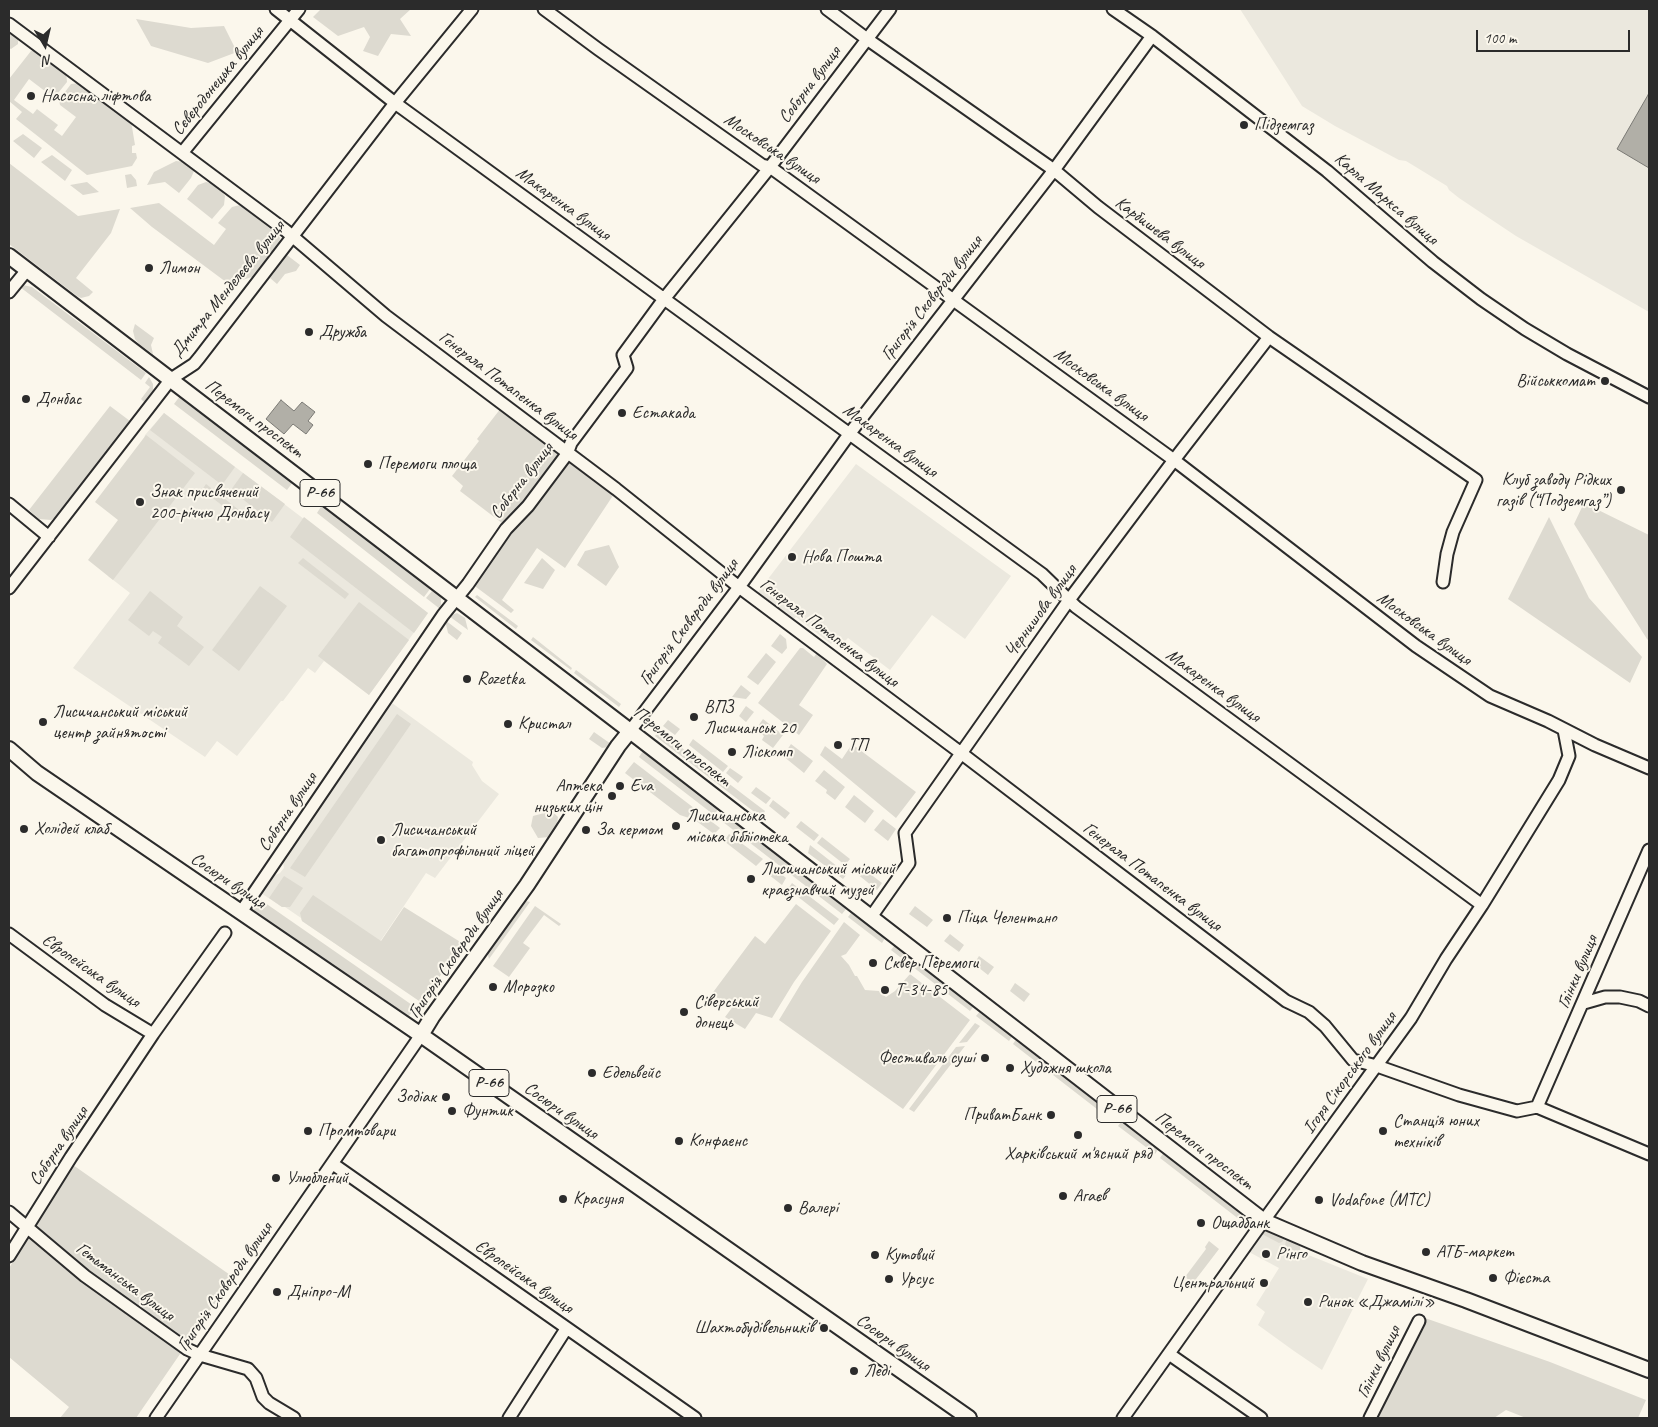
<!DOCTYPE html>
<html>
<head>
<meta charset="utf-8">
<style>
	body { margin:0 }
	#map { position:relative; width:1658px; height:1427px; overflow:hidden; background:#fbf7ec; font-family:Caveat,sans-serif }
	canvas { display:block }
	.frame { position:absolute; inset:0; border:10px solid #2b2b2b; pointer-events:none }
	.north { position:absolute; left:20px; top:20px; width:50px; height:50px; -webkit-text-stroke:4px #fbf7ec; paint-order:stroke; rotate:171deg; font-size:14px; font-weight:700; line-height:20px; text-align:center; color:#2b2b2b }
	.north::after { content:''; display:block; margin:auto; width:18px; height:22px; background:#2b2b2b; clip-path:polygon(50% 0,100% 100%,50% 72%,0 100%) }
	.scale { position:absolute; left:1476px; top:30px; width:154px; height:22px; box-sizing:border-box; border:2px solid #2b2b2b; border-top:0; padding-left:6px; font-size:15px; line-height:18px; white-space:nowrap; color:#2b2b2b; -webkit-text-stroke:4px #fbf7ec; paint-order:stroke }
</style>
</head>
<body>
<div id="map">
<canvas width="1658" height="1427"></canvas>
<div class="frame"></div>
<div class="north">N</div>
<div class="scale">100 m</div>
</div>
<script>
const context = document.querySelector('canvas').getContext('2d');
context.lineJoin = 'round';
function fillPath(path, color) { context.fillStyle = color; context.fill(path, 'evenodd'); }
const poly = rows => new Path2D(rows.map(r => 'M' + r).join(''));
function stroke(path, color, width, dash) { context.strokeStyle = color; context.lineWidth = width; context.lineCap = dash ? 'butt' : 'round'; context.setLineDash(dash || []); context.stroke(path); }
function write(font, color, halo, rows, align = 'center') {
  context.font = font + ' Caveat,sans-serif'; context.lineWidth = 4; context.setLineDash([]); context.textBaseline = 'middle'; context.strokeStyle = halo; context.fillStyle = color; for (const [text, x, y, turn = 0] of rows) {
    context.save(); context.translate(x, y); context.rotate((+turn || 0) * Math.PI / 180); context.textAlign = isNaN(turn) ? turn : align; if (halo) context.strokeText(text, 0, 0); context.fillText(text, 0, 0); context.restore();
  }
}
fillPath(poly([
	[1240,9,1649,9,1649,312,1516,236,1459,198,1449,190,1447,186,1406,161,1399,160,1335,126,1302,106],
	[164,413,428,613,369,695,324,661,315,673,308,668,283,701,281,701,237,756,217,741,205,757,73,668,130,593,108,576,145,435],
	[856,464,1011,576,965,639,932,615,890,670,848,638,845,641,837,636,831,644,796,617,794,619,758,592],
	[392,703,473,762,472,765,482,781,499,794,435,878,426,873,365,964,302,921,301,918,285,907,282,907,261,893,273,876,280,873,284,868,283,862],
	[1271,1230,1300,1246,1301,1252,1368,1279,1322,1370,1294,1351,1258,1325,1265,1312,1256,1305,1279,1268,1249,1252,1264,1232]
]), '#ebe8de');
fillPath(poly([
	[321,9,411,9,400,19,411,36,391,34,378,56,363,51,370,37,364,27,338,36,313,17],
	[136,19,191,28,224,26,237,52,208,63,151,46],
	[9,30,16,35,18,39,18,44,11,49,9,48],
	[31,51,36,51,66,72,67,82,54,98,29,79,14,100,33,114,37,109,58,125,54,130,62,136,76,117,60,105,59,100,71,84,80,83,131,121,135,145,132,146,132,153,136,153,137,158,132,166,87,175,16,119,22,112,9,101,9,79],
	[23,134,42,148,34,158,13,141],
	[52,155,72,170,65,181,41,162],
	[176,161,185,162,192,167,194,171,191,178,179,193,165,182,147,185,154,172],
	[9,163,78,216,120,209,111,233,76,278,93,292,89,296,81,298,77,296,9,244],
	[131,174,136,180,137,186,127,188,125,175],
	[87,182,99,192,83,195,70,185],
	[206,182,210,183,222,192,225,196,224,205,212,219,187,199,198,185],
	[159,203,214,245,226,229,218,223,232,207,240,205,277,234,280,238,279,244,257,273,252,277,239,281,226,282,152,227,130,208],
	[287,255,300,265,296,271,285,274,277,284,270,278],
	[23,285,32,287,146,373,141,380,20,287],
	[135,324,154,338,151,345,153,354,139,344,135,339,133,331],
	[149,377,153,384,153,390,144,402,141,399,150,387,145,383],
	[180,396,293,482,287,490,174,404],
	[110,406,130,421,60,515,51,520,39,519,29,510],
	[501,408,561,456,514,514,502,523,460,491,463,486,452,476,479,441,477,439],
	[164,413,235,467,222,485,150,430],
	[146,435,195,473,113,580,88,560,118,520,95,502],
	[573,462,614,494,565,568,537,548,502,600,514,610,511,613,472,584,510,531,565,463],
	[243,473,285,504,272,522,231,490],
	[206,484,244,514,240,519,202,490],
	[1584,503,1649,535,1649,641,1647,639,1574,524],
	[322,505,430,589,424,597,317,513],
	[304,517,428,613,414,633,290,537],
	[1549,517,1589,598,1642,657,1630,683,1508,599],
	[609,545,619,567,606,586,577,565,585,551],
	[303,558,349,594,345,599,298,563],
	[542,558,555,570,543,589,524,583],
	[260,586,287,606,239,671,212,650],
	[150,591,183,617,177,626,204,647,189,666,158,643,162,637,153,631,149,636,128,620],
	[432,591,441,598,441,604,440,609,426,598],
	[477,595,518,626,516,629,475,597],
	[359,602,409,640,369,695,318,656],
	[457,613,465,618,468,630,449,616],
	[445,620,462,633,457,640,448,633],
	[780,634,786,639,787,648,782,654,771,646],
	[533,637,572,668,571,670,531,640],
	[800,648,803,648,814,657,817,653,827,664,799,705,813,715,799,735,758,703],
	[766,653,776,662,758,685,747,677],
	[576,670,621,704,619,707,574,673],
	[741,685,751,693,746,699,732,697],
	[746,706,754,712,746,722,739,716],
	[397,714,411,724,305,877,290,868],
	[763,719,783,735,773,748,762,740,764,736,756,729],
	[668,720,680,729,675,735,663,726],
	[594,732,611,744,609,747,602,748,589,739],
	[658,732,661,732,765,811,764,813,757,814,655,736],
	[693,739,728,766,723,772,689,745],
	[791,744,813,761,804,773,783,756],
	[852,744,916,792,896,818,820,755,825,746,842,759],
	[643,751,718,809,714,815,639,757],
	[634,762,720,828,714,834,695,820,680,815,625,773],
	[730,768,743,777,738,783,726,773],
	[824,770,845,787,835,800,826,793,827,790,815,781],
	[756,787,771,798,766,804,751,793],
	[854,795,874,811,865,823,845,807],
	[773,800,790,813,785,819,769,806],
	[552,811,558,817,557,824,550,837,538,838,531,826,533,816],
	[727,816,846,909,842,914,723,822],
	[883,819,896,829,888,841,874,830],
	[801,821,819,835,814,841,796,827],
	[729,834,763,859,756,866,724,841],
	[822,837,850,859,845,865,817,843],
	[810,845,847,874,843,879,808,853],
	[770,864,786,878,782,885,764,871],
	[861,867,882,883,877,890,856,873],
	[284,876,303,888,290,907,282,907,269,898],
	[792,883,839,919,834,925,788,889],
	[313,895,381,941,404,907,462,943,422,1003,302,921,300,913],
	[258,898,415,1007,409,1016,256,912,254,910,253,905],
	[526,901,530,902,489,959,487,952],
	[796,904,831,931,794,982,772,1018,756,1013,745,1029,725,1017,734,1005,711,995,755,936,765,944],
	[535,906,561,924,559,926,544,915,523,943,530,948,509,977,493,966],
	[915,906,933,920,927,927,909,914],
	[851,913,885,938,882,943,848,917],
	[844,922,860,935,846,954,841,956,849,965,855,976,857,976,865,990,879,991,886,997,895,991,910,974,970,1020,903,1109,779,1020,802,982],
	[950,934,964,945,959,952,944,941],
	[895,945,974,1006,970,1011,891,950],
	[979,956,994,967,988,975,974,964],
	[1015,983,1030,994,1024,1002,1010,991],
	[981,1010,1013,1035,1009,1041,976,1016],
	[975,1023,980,1026,967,1042,959,1043],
	[1017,1038,1107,1108,1108,1111,1106,1116,1013,1044],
	[965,1046,914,1112,909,1109,956,1047],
	[1121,1122,1126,1122,1159,1148,1155,1154,1118,1126],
	[1164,1152,1244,1214,1240,1220,1160,1158],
	[73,1165,233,1277,136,1418,60,1418,69,1407,9,1357,9,1268],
	[1268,1229,1282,1236,1284,1239,1282,1242,1279,1243,1262,1234],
	[1286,1240,1289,1240,1300,1246,1300,1250,1295,1251,1285,1246],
	[1209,1241,1219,1249,1193,1283,1185,1277,1206,1249,1205,1247],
	[1425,1318,1550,1362,1646,1400,1638,1418,1526,1418,1506,1410,1494,1418,1375,1418]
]), '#dddad0');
const water = poly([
	[1648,95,1649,96,1649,168,1617,149,1648,95],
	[281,400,294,411,302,402,315,412,308,421,313,425,306,434,293,424,284,434,266,419,281,400]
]);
fillPath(water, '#b1afa7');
stroke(water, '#7b7a75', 1);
const minor = poly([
	[276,9,395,103,1042,574,1076,607,1482,905],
	[544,9,598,49,762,165,770,167,1174,460,1416,646,1490,696,1548,721,1595,745,1649,768],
	[827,9,867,39,1054,170,1098,207,1269,337,1476,480,1453,532,1447,554,1443,582],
	[1113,9,1152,36,1327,171,1433,262,1481,299,1525,329,1567,354,1649,397],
	[9,24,285,230,386,316,616,489,739,587,961,753,1286,1001,1309,1012,1325,1026,1353,1060,1377,1066,1459,1095,1506,1108,1517,1111,1537,1107,1649,1154],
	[182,153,299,9],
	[9,292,27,270],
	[9,504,49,537],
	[9,588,171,379,194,364,199,358,395,103,472,9],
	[630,731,739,587,850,433,1054,170,1152,36],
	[241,912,443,615,468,584,506,529,528,506,567,454,571,443,627,368,623,355,664,299,770,167,890,9],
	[871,917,909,863,905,833,1069,600,1174,460,1269,337],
	[9,934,105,1005,153,1034],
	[1584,1003,1605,997,1620,997,1639,1001,1649,1006],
	[1537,1107,1649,850],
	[333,1164,695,1418],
	[9,1212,85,1276,187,1349,200,1355,248,1369,256,1378,263,1397,269,1403,294,1418],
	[9,1256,71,1157,153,1034,225,933],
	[1169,1354,1261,1418],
	[156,1418,421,1035],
	[509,1418,566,1329],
	[1123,1418,1254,1234,1411,1018,1446,959,1482,905,1559,780,1569,756,1564,730],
	[1370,1418,1419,1321]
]);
const major = poly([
	[9,256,630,731,1264,1221,1362,1263,1466,1300,1649,1370],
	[9,749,37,773,421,1035,969,1418],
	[421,1035,432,1017,527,885,618,746,630,731]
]);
stroke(minor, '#2b2b2b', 15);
stroke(major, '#2b2b2b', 18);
stroke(minor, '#fbf7ec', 11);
stroke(major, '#fbf7ec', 14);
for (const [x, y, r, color] of [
	[31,96,5,"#2b2b2b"],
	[1244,125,5,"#2b2b2b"],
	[149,268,5,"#2b2b2b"],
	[309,332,5,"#2b2b2b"],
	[1605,381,5,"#2b2b2b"],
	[26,399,5,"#2b2b2b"],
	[622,413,5,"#2b2b2b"],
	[368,464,5,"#2b2b2b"],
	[1621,490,5,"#2b2b2b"],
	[140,502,5,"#2b2b2b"],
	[792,557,5,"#2b2b2b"],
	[467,679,5,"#2b2b2b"],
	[694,717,5,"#2b2b2b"],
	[43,722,5,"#2b2b2b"],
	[508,724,5,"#2b2b2b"],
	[838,745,5,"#2b2b2b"],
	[732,752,5,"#2b2b2b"],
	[620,786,5,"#2b2b2b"],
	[612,796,5,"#2b2b2b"],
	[676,826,5,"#2b2b2b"],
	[24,829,5,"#2b2b2b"],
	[586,830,5,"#2b2b2b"],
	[381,840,5,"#2b2b2b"],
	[751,879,5,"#2b2b2b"],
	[947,918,5,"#2b2b2b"],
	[873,963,5,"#2b2b2b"],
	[493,987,5,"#2b2b2b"],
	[885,990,5,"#2b2b2b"],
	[684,1012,5,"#2b2b2b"],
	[985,1058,5,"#2b2b2b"],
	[1010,1068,5,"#2b2b2b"],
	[592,1073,5,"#2b2b2b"],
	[446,1097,5,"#2b2b2b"],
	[452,1111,5,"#2b2b2b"],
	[1051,1115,5,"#2b2b2b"],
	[308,1131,5,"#2b2b2b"],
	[1383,1131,5,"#2b2b2b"],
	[1078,1135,5,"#2b2b2b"],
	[679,1141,5,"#2b2b2b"],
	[276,1178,5,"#2b2b2b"],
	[1063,1196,5,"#2b2b2b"],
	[563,1199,5,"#2b2b2b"],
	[1319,1200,5,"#2b2b2b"],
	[788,1208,5,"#2b2b2b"],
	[1201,1223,5,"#2b2b2b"],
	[1426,1252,5,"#2b2b2b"],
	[1266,1254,5,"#2b2b2b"],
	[875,1255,5,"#2b2b2b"],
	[1493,1278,5,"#2b2b2b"],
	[889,1279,5,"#2b2b2b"],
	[1264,1283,5,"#2b2b2b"],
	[277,1292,5,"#2b2b2b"],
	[1308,1302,5,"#2b2b2b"],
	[824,1328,5,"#2b2b2b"],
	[854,1371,5,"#2b2b2b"]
]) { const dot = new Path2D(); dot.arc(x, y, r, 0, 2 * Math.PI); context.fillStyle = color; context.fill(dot); stroke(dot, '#fbf7ec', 2); }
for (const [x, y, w] of [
	[320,493,40],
	[489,1083,40],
	[1117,1109,40]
]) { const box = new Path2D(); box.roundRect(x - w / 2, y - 13.5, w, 27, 4); context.fillStyle = '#fbf7ec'; context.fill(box); stroke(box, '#2b2b2b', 1); }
write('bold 16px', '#2b2b2b', null, [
	["Р-66",320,493],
	["Р-66",489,1083],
	["Р-66",1117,1109]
]);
write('18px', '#2b2b2b', '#fbf7ec', [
	["Сєвєродонецька вулиця",218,81,-51],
	["Соборна вулиця",810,85,-53],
	["Московська вулиця",772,149,34],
	["Карла Маркса вулиця",1386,199,41],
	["Макаренка вулиця",563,204,36],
	["Карбишева вулиця",1160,233,37],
	["Дмитра Менделєєва вулиця",228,289,-51],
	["Григорія Сковороди вулиця",932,298,-52],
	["Московська вулиця",1101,385,36],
	["Генерала Потапенка вулиця",508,386,37],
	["Перемоги проспект",254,419,37],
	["Макаренка вулиця",890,441,36],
	["Соборна вулиця",522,481,-52],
	["Чернишова вулиця",1041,611,-54],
	["Григорія Сковороди вулиця",689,622,-53],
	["Московська вулиця",1424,629,36],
	["Генерала Потапенка вулиця",829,633,37],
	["Макаренка вулиця",1213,686,36],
	["Перемоги проспект",682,747,38],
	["Соборна вулиця",288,812,-56],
	["Генерала Потапенка вулиця",1152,877,37],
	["Сосюри вулиця",228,881,34],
	["Григорія Сковороди вулиця",456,954,-55],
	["Європейська вулиця",91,971,35],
	["Глінки вулиця",1578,972,-67],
	["Ігоря Сікорського вулиця",1350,1073,-54],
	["Сосюри вулиця",561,1111,35],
	["Соборна вулиця",59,1146,-56],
	["Перемоги проспект",1204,1151,37],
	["Європейська вулиця",524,1277,35],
	["Гетьманська вулиця",125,1282,37],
	["Григорія Сковороди вулиця",225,1287,-55],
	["Сосюри вулиця",893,1343,35],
	["Глінки вулиця",1379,1362,-64]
]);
write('18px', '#2b2b2b', '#fbf7ec', [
	["Насосна, ліфтова",41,96],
	["Підземгаз",1254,125],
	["Лимон",159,268],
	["Дружба",319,332],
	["Військкомат",1595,381,"right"],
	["Донбас",36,399],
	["Естакада",632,413],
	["Перемоги площа",378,464],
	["Клуб заводу Рідких",1611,480,"right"],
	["газів (“Подземгаз”)",1611,501,"right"],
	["Знак присвячений",150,492],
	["200-річчю Донбасу",150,513],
	["Нова Пошта",802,557],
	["Rozetka",477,679],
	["ВПЗ",704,707],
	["Лисичанськ 20",704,728],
	["Лисичанський міський",53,712],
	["центр зайнятості",53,733],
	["Кристал",518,724],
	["ТП",848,745],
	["Ліскомп",742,752],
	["Аптека",602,786,"right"],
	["низьких цін",602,807,"right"],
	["Eva",630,786],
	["Лисичанська",686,816],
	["мiська бiблiотека",686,837],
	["Холідей клаб",34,829],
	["Лисичанський",391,830],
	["багатопрофільний ліцей",391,851],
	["За кермом",596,830],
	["Лисичанський міський",761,869],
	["краєзнавчий музей",761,890],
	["Піца Челентано",957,918],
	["Сквер Перемоги",883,963],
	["Морозко",503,987],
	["Т-34-85",895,990],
	["Сіверський",694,1002],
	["донець",694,1023],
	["Фестиваль суші",975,1058,"right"],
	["Художня школа",1020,1068],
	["Едельвейс",602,1073],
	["Зодіак",436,1097,"right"],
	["Фунтик",462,1111],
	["ПриватБанк",1041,1115,"right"],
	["Станція юних",1393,1121],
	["техніків",1393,1142],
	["Промтовари",318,1131],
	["Конфаенс",689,1141],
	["Харківський м'ясний ряд",1078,1154,"center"],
	["Улюблений",286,1178],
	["Агаєв",1073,1196],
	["Красуня",573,1199],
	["Vodafone (МТС)",1329,1200],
	["Валері",798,1208],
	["Ощадбанк",1211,1223],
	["АТБ-маркет",1436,1252],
	["Рінго",1276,1254],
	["Кутовий",885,1255],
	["Фієста",1503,1278],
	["Урсус",899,1279],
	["Центральний",1254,1283,"right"],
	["Днiпро-М",287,1292],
	["Ринок «Джамілі»",1318,1302],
	["Шахтобудівельників",814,1328,"right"],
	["Леді",864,1371]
], 'left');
</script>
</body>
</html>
